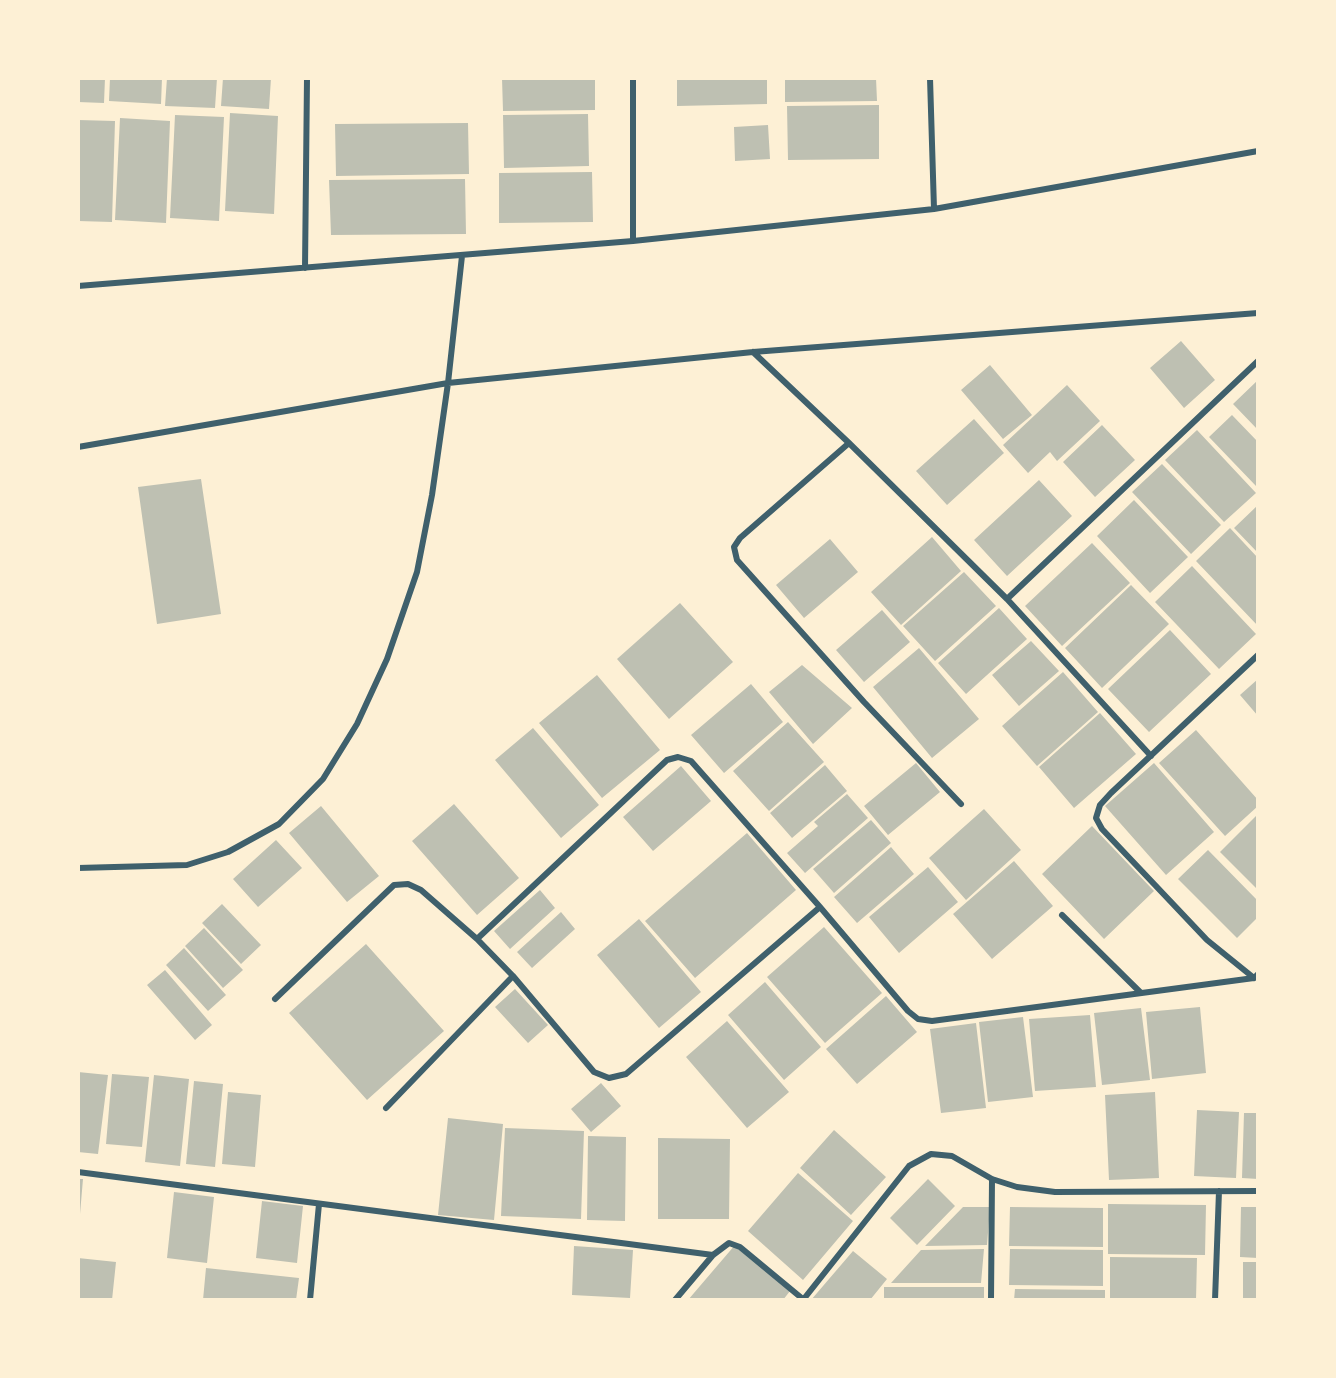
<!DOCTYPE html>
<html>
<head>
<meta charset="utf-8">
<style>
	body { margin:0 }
	#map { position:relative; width:1336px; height:1378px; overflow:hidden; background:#fdf0d5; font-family:"Work Sans",sans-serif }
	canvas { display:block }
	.frame { position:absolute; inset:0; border:80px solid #fdf0d5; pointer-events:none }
</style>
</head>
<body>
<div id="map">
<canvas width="1336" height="1378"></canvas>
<div class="frame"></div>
</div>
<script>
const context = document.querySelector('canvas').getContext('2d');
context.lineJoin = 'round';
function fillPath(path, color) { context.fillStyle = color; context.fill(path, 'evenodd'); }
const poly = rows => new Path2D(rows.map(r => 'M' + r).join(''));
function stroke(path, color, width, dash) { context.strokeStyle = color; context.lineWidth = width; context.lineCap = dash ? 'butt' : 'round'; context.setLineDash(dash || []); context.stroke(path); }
fillPath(poly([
	[78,78,105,78,104,103,78,102],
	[110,78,162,78,161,104,109,101],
	[167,78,217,78,215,108,165,106],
	[223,78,271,78,269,109,221,106],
	[502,78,595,78,595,110,503,111],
	[677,78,767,78,767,104,677,106],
	[785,78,876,78,877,101,785,102],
	[879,105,879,159,788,160,787,106],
	[230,113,278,116,274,214,225,211],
	[588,114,589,166,504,168,503,115],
	[175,115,224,117,219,221,170,218],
	[120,118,170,121,166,223,115,220],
	[78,120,115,121,112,222,78,221],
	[468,123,469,174,336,176,335,124],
	[768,125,770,159,735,161,734,127],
	[592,172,593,222,499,223,499,173],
	[465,179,466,234,331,235,329,180],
	[1181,341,1215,380,1184,408,1150,368],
	[990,365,1032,415,1003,439,961,390],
	[1258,380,1258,430,1233,404],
	[1067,385,1100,421,1057,461,1050,452,1028,473,1003,445],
	[1232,415,1258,442,1258,484,1256,486,1209,437],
	[974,419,1004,453,947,505,916,471],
	[1102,425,1135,460,1095,497,1063,462],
	[1197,430,1256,493,1224,522,1165,460],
	[1162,464,1221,525,1191,554,1132,492],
	[201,479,221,614,157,624,138,487],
	[1039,480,1072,516,1007,576,974,540],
	[1134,500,1188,557,1150,593,1097,536],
	[1258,505,1258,553,1234,528],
	[1230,528,1258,558,1258,626,1196,561],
	[932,537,961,571,901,625,871,592],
	[830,539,858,572,804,618,776,585],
	[1092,543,1130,583,1062,646,1025,606],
	[1192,566,1256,634,1219,669,1155,602],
	[964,572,996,606,935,661,903,626],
	[1131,585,1169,624,1102,688,1065,648],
	[680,603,733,662,669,719,617,659],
	[999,608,1027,639,966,694,938,663],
	[882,610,910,642,864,682,836,650],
	[1170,630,1211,674,1149,732,1108,689],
	[1031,641,1059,671,1019,706,992,675],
	[919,648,979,719,932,758,873,687],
	[802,665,852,708,813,744,769,692],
	[1063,672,1098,712,1037,766,1002,726],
	[597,675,660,750,602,798,539,723],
	[1258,679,1258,716,1240,695],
	[751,684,783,722,724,773,691,735],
	[1100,713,1136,754,1074,808,1039,767],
	[788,722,824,762,769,811,733,771],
	[533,728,599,805,561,838,495,760],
	[1196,730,1258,800,1258,806,1225,836,1159,763],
	[916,763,940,792,888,835,864,806],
	[1154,763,1214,832,1166,875,1105,806],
	[825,765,847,791,792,838,770,813],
	[681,766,711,801,653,851,623,817],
	[847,794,868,818,805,873,787,853,818,826,814,822],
	[454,804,519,878,477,915,412,841],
	[321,806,379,876,347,902,289,833],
	[984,809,1021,850,966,900,929,858],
	[1258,814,1258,890,1220,852],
	[871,820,891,843,834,893,813,869],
	[1092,826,1154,891,1104,939,1042,874],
	[747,833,796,890,695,978,645,921],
	[276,840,302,868,258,907,233,879],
	[891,847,914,874,857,923,834,897],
	[1208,850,1258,901,1258,917,1237,938,1178,879],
	[1014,861,1053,906,992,959,953,914],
	[928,867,958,902,899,953,869,917],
	[540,890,555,908,510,949,494,931],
	[222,904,261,945,241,964,202,923],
	[561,912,575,929,532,968,517,952],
	[639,919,701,992,659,1028,597,955],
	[824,927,882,993,825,1043,767,977],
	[204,928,243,970,223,988,185,946],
	[366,944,444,1031,367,1100,289,1013],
	[184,948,226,995,208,1011,166,965],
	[165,970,212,1025,195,1040,147,985],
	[765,982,821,1047,784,1080,728,1015],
	[515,989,548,1025,528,1043,495,1007],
	[886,996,917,1032,857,1084,826,1049],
	[1200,1007,1206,1073,1152,1079,1146,1012],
	[1141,1008,1150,1080,1102,1085,1094,1013],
	[1090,1015,1096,1087,1035,1091,1029,1019],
	[1023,1017,1033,1097,988,1102,979,1022],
	[727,1021,789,1092,747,1128,686,1057],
	[976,1023,986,1108,941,1113,930,1029],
	[78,1072,108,1075,98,1154,78,1152],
	[112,1074,149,1077,142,1147,106,1144],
	[154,1075,189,1079,180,1166,145,1162],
	[194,1081,223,1084,215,1167,186,1164],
	[601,1083,621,1106,591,1132,571,1109],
	[228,1092,261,1095,255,1167,222,1164],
	[1155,1092,1159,1178,1109,1180,1105,1095],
	[1197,1110,1239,1112,1236,1178,1194,1176],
	[1244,1113,1258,1113,1258,1179,1242,1178],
	[448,1118,503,1124,494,1220,438,1215],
	[505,1128,584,1131,581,1219,501,1216],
	[834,1130,886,1177,851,1215,800,1168],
	[588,1136,626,1137,625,1221,587,1220],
	[658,1138,730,1139,729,1219,658,1219],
	[798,1173,853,1221,803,1280,748,1231],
	[78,1179,83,1179,80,1214,78,1214],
	[928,1179,955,1206,917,1245,890,1218],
	[174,1192,214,1197,207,1263,167,1258],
	[262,1201,303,1206,297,1263,256,1258],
	[1108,1204,1206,1205,1205,1255,1108,1254],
	[963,1207,990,1207,987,1245,925,1246],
	[1010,1207,1103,1208,1103,1247,1009,1246],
	[1241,1207,1258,1207,1258,1258,1240,1257],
	[735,1245,790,1291,783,1300,688,1300],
	[574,1246,633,1250,630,1298,572,1295],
	[984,1249,981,1283,891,1283,921,1250],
	[1010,1249,1103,1250,1103,1286,1009,1285],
	[853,1251,887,1279,870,1300,811,1300],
	[1110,1257,1197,1258,1196,1300,1110,1300],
	[78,1258,116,1262,112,1300,78,1300],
	[1243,1262,1258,1262,1258,1300,1243,1300],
	[206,1268,299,1278,296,1300,203,1300],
	[884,1287,984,1287,984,1300,884,1300],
	[1015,1289,1105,1290,1105,1300,1014,1300]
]), '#bec0b2');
stroke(poly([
	[633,78,633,241],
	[930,78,934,209],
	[305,268,307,78],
	[78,286,633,241,934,209,1258,151],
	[753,352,849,443,1007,599,1151,756],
	[849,443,740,538,734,547,737,560,864,702,961,804],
	[78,447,448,383,753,352,1258,313],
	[1007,599,1258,361],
	[78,868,187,865,228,852,279,824,323,779,357,724,387,659,417,572,432,495,448,383,462,256],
	[1062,915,1141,993],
	[477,939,667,760,678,757,691,761,820,907,908,1011,918,1019,932,1021,1254,978,1258,974],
	[1254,978,1207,940,1102,829,1096,818,1100,805,1111,793,1258,655],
	[275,999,394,885,408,884,421,890,477,939,513,976,594,1072,609,1078,626,1074,820,907],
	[386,1108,513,976],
	[78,1172,713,1255],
	[310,1300,319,1204],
	[675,1300,713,1255,729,1243,740,1247,804,1300],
	[803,1300,909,1166,931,1154,952,1156,992,1179,1017,1187,1055,1192,1258,1191],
	[991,1300,992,1179],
	[1215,1300,1219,1191]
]), '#3f606c', 6);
</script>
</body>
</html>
